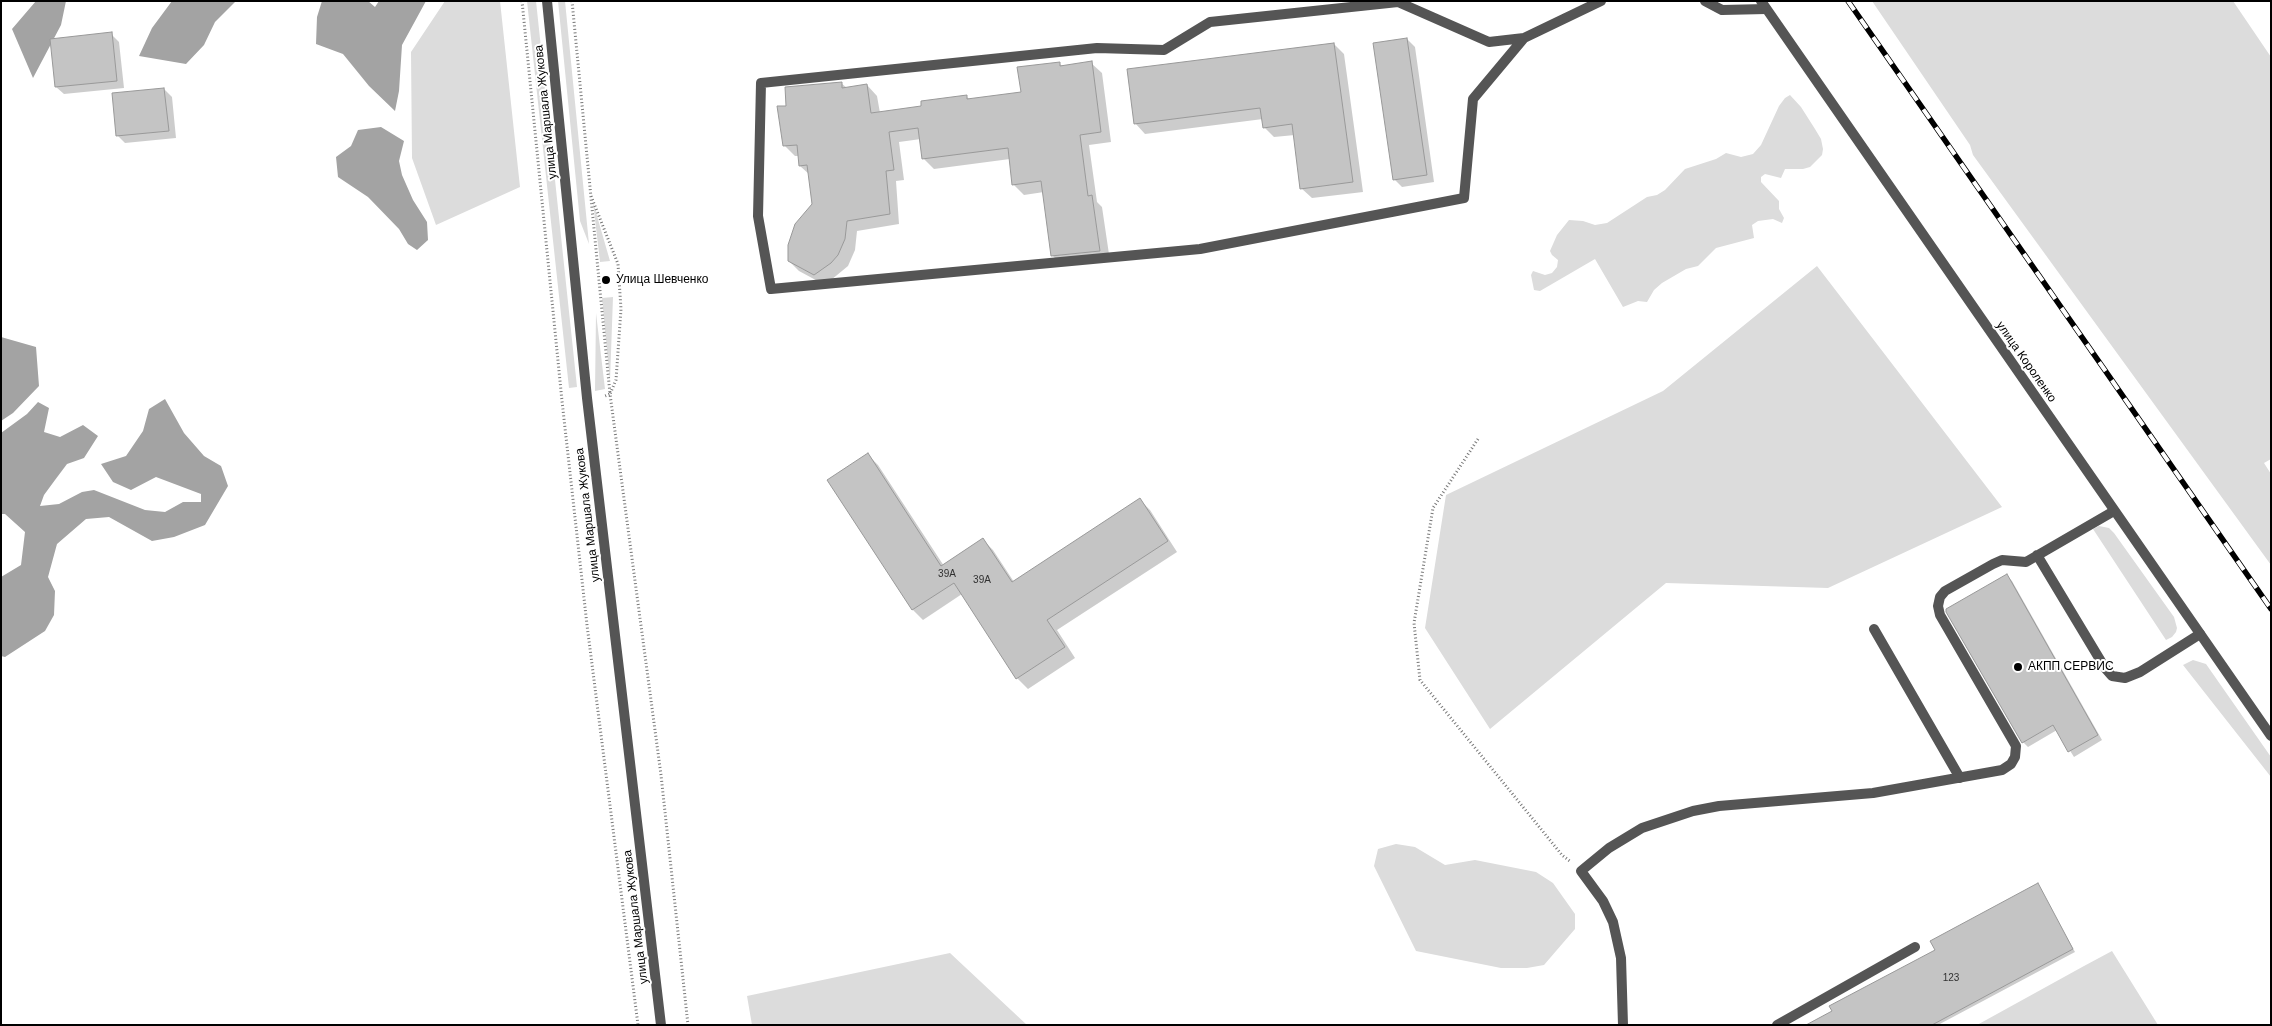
<!DOCTYPE html>
<html>
<head>
<meta charset="utf-8">
<style>
	body { margin:0 }
	#map { position:relative; width:2272px; height:1026px; overflow:hidden; background:#fff; font-family:Helvetica,sans-serif }
	canvas { display:block }
	.frame { position:absolute; inset:0; border:2px solid #000; pointer-events:none }
</style>
</head>
<body>
<div id="map">
<canvas width="2272" height="1026"></canvas>
<div class="frame"></div>
</div>
<script>
const context = document.querySelector('canvas').getContext('2d');
context.lineJoin = 'round';
function fillPath(path, color) { context.fillStyle = color; context.fill(path, 'evenodd'); }
const poly = rows => new Path2D(rows.map(r => 'M' + r).join(''));
function stroke(path, color, width, dash) { context.strokeStyle = color; context.lineWidth = width; context.lineCap = dash ? 'butt' : 'round'; context.setLineDash(dash || []); context.stroke(path); }
function write(font, color, halo, rows, align = 'center') {
  context.font = font + ' Helvetica,sans-serif'; context.lineWidth = 4; context.setLineDash([]); context.textBaseline = 'middle'; context.strokeStyle = halo; context.fillStyle = color; for (const [text, x, y, turn = 0] of rows) {
    context.save(); context.translate(x, y); context.rotate((+turn || 0) * Math.PI / 180); context.textAlign = isNaN(turn) ? turn : align; if (halo) context.strokeText(text, 0, 0); context.fillText(text, 0, 0); context.restore();
  }
}
fillPath(poly([
	[445,1,500,1,520,187,436,225,412,158,411,52],
	[527,1,536,1,577,387,569,388],
	[558,1,565,1,589,244,580,221],
	[1872,1,2233,1,2271,57,2271,459,2264,463,2271,474,2271,565,1973,155,1970,145],
	[1790,95,1801,107,1815,129,1821,139,1823,149,1822,155,1810,167,1803,169,1785,169,1781,178,1765,174,1761,177,1761,182,1779,201,1779,209,1784,218,1782,223,1773,219,1758,221,1752,225,1754,238,1716,248,1698,266,1686,269,1662,283,1654,290,1647,302,1638,301,1623,307,1595,259,1540,291,1534,290,1531,275,1533,271,1545,275,1552,273,1557,267,1558,260,1552,255,1550,251,1557,235,1569,220,1583,221,1595,225,1607,223,1647,197,1657,195,1665,190,1685,169,1716,159,1726,153,1741,157,1753,154,1761,145,1779,106,1785,98],
	[593,202,610,261,600,262],
	[1817,266,2002,507,1828,588,1666,583,1490,729,1425,628,1446,495,1663,391],
	[613,297,610,381,602,298],
	[596,313,605,389,595,391],
	[2099,526,2109,528,2114,533,2174,617,2177,628,2176,632,2172,637,2166,640,2093,529],
	[2193,660,2206,664,2271,757,2271,777,2183,665],
	[1396,844,1415,847,1445,865,1475,860,1536,872,1553,883,1575,914,1575,929,1544,965,1527,968,1501,968,1416,951,1374,866,1378,849],
	[2112,951,2158,1025,1977,1025,2084,966],
	[950,953,1027,1025,752,1025,747,996]
]), '#dcdcdc');
fillPath(poly([
	[36,1,66,1,61,25,33,78,12,29],
	[172,1,236,1,215,22,204,45,186,64,139,56,152,28],
	[322,1,368,1,375,7,379,1,426,1,402,45,399,91,395,111,369,86,343,54,316,44,317,17],
	[381,127,404,141,399,161,402,175,413,200,427,222,428,240,417,250,408,244,399,229,368,197,338,177,336,157,351,146,358,130],
	[1,337,36,347,39,386,13,413,1,421],
	[165,399,184,433,204,456,221,466,228,486,205,525,174,537,152,541,109,517,86,519,57,544,48,577,55,591,54,615,45,631,5,657,1,656,1,577,21,565,25,532,5,514,1,514,1,433,27,414,38,402,49,408,44,432,60,437,83,425,98,436,84,458,67,464,55,480,44,495,40,506,59,504,82,492,94,490,145,510,165,512,183,502,201,502,201,494,156,477,131,490,113,482,101,464,126,456,143,431,149,409]
]), '#a3a3a3');
fillPath(poly([
	[111,34,119,42,124,88,64,94,56,87],
	[1407,39,1415,47,1434,182,1402,187,1394,179],
	[1334,44,1344,54,1363,192,1312,198,1301,188,1295,135,1274,137,1264,127,1263,119,1145,134,1135,123],
	[1059,63,1063,67,1091,63,1102,73,1111,142,1089,145,1097,202,1102,207,1110,261,1063,266,1052,255,1044,192,1024,195,1013,184,1010,159,934,169,924,159,921,139,899,142,904,180,896,181,899,224,857,231,855,250,848,266,825,285,799,271,789,261,814,204,810,175,800,166,799,156,795,156,785,146,788,107,841,83,847,88,867,85,877,96,880,113,923,107,966,96,970,100,1022,93],
	[164,89,172,97,176,138,125,143,117,135],
	[868,455,878,465,944,566,983,540,993,550,1014,582,1140,500,1150,510,1177,552,1057,630,1075,658,1028,689,1017,678,962,594,923,620,913,610,829,481],
	[2007,576,2012,581,2102,740,2074,757,2057,730,2028,747,2023,742],
	[2038,885,2075,952,1938,1025,1811,1025,1936,950]
]), '#0003');
const building = poly([
	[112,32,117,81,55,87,50,39,112,32],
	[1407,38,1427,175,1393,180,1373,43,1407,38],
	[1334,43,1353,182,1300,189,1292,124,1263,128,1260,108,1134,124,1127,69,1334,43],
	[1092,61,1101,132,1080,135,1088,196,1092,195,1100,251,1051,256,1041,181,1012,185,1008,148,922,159,918,128,889,132,894,170,886,171,890,214,847,221,845,239,838,255,831,263,814,275,788,261,788,245,795,224,812,204,807,165,799,166,797,145,783,146,777,106,786,106,785,87,842,82,842,88,867,84,871,113,921,106,921,101,967,95,967,99,1021,92,1017,67,1060,62,1060,66,1092,61],
	[164,88,169,131,116,136,112,93,164,88],
	[868,453,941,566,983,538,1012,582,1140,498,1168,541,1047,620,1065,647,1016,679,954,583,912,610,827,480,868,453],
	[2007,574,2098,735,2068,752,2053,725,2022,743,1946,612,1946,609,2007,574],
	[2038,883,2073,949,1932,1025,1806,1025,1832,1011,1829,1006,1935,950,1930,941,2038,883]
]);
fillPath(building, '#c4c4c4');
stroke(building, '#999', 1);
stroke(poly([
	[522,1,562,401,587,625,638,1025],
	[572,1,610,394,605,396],
	[591,196,618,264,621,309,616,380,610,394,661,775,688,1025],
	[1478,439,1433,508,1414,623,1420,680,1562,855,1571,862]
]), '#777', 3, [1, 2.5]);
stroke(poly([
	[1705,1,1722,10,1766,9],
	[1524,38,1473,99,1464,198,1200,249,771,289,758,216,761,83,1097,48,1164,50,1210,22,1398,2,1489,42,1524,38,1601,1],
	[2037,555,2105,668,2112,676,2125,678,2140,672,2200,634],
	[1874,629,1960,778],
	[1623,1025,1621,958,1613,922,1603,901,1581,871,1609,848,1642,828,1693,811,1719,806,1873,793,2002,770,2011,764,2015,757,2016,746,1940,615,1938,606,1940,597,1945,591,1993,564,2002,560,2026,562,2114,511],
	[1777,1025,1915,947]
]), '#555', 10);
stroke(poly([
	[547,1,587,398,661,1025],
	[1761,1,2271,736]
]), '#555', 10);
const rail = poly([
	[1848,1,2271,609]
]);
stroke(rail, '#000', 5.5);
stroke(rail, '#fff', 4, [11]);
for (const [x, y, r, color] of [
	[606,280,5,"#000"],
	[2018,667,5,"#000"]
]) { const dot = new Path2D(); dot.arc(x, y, r, 0, 2 * Math.PI); context.fillStyle = color; context.fill(dot); stroke(dot, '#fff', 2); }
write('10px', '#313131', null, [
	["39А",947,574],
	["39А",982,580],
	["123",1951,978]
]);
write('12px', '#000', '#fff', [
	["улица Маршала Жукова",546,112,-96],
	["улица Короленко",2026,362,55],
	["улица Маршала Жукова",588,515,-97],
	["улица Маршала Жукова",636,917,-97]
]);
write('12px', '#000', '#fff', [
	["Улица Шевченко",616,280],
	["АКПП СЕРВИС",2028,667]
], 'left');
</script>
</body>
</html>
